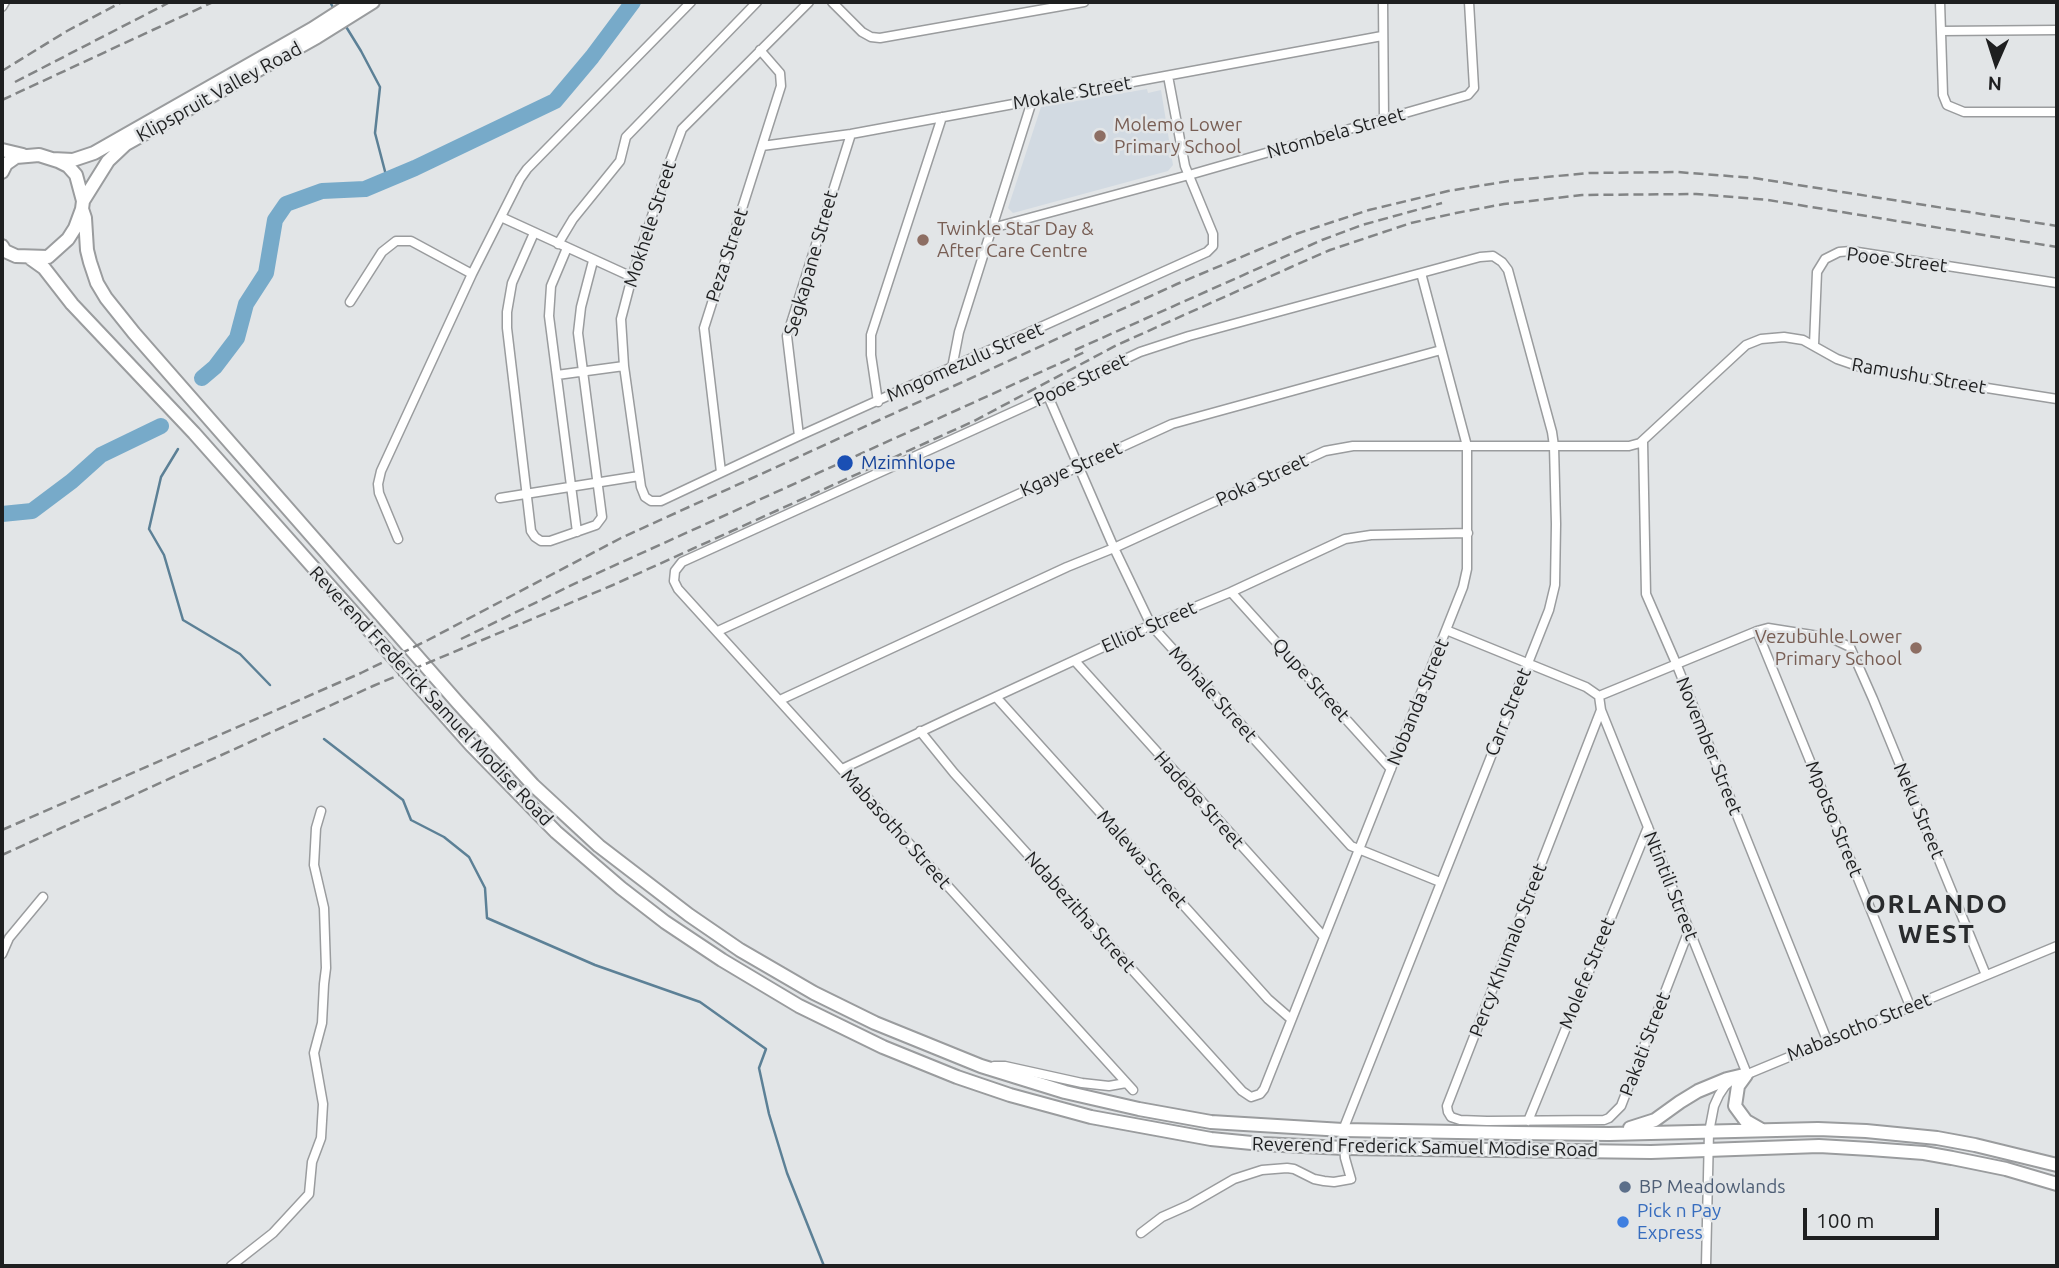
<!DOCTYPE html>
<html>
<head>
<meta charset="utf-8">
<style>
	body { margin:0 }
	#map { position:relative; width:2059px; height:1268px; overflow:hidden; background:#e2e5e7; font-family:Ubuntu,sans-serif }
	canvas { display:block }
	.frame { position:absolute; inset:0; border:4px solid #1e1f20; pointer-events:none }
	.north { position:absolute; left:1961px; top:28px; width:70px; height:70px; -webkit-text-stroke:5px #e2e5e7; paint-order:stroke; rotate:183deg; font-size:19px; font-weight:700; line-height:28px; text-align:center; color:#1e1f20 }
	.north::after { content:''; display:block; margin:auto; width:24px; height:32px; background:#1e1f20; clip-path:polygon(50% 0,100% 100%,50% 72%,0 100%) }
	.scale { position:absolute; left:1803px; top:1208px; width:136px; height:32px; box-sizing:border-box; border:4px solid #1e1f20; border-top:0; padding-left:9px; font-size:21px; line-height:24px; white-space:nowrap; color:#1e1f20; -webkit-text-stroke:5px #e2e5e7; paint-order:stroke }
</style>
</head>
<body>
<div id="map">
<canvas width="2059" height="1268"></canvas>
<div class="frame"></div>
<div class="north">N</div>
<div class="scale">100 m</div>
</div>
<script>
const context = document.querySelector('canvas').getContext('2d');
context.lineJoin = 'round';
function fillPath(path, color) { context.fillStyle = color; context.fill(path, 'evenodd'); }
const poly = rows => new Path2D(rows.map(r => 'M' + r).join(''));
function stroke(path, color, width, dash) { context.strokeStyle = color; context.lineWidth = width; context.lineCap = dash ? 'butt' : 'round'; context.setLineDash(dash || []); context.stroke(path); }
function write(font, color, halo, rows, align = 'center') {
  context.font = font + ' Ubuntu,sans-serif'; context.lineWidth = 5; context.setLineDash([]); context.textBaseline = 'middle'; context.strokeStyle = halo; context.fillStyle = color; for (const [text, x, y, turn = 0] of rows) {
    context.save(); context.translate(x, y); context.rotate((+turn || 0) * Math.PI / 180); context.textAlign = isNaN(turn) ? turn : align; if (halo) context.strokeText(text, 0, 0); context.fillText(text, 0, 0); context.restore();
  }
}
fillPath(poly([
	[1147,89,1148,93,1161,90,1173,165,1168,171,1013,213,1008,208,1041,107]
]), '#d2dae2');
stroke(poly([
	[330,2,335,11],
	[345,25,361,51,380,87,375,133,387,179],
	[178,449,161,477,149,529,164,555,183,620,240,654,270,685],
	[324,739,403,800,411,820,444,837,469,857,485,888,487,918,595,965,700,1002,766,1049,759,1068,769,1114,787,1173,824,1266]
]), '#5c8096', 2.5);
stroke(poly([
	[202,378,215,367,237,338,246,304,266,273,275,220,286,204,322,191,365,189,415,168,555,101,592,57,633,2],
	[2,514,32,511,72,481,101,455,161,426]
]), '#77aac9', 16);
const street = poly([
	[809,2,682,129,669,164,632,277,621,319,624,366,641,487,645,497,651,501,661,501,799,436,1207,252,1213,246,1213,234,1185,166,1168,76],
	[832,2,862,32,871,37,880,38,1084,2],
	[1383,2,1384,119],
	[1940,2,1943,95,1947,105,1964,112,2057,112],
	[2,7,5,2],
	[1941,31,2057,30],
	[762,146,851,134,1382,36],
	[501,217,632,277],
	[992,228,1189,175,1468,95,1474,88,1469,2],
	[534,233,512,283,507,312,507,328,531,531,535,537,541,541,550,541,596,525,602,517,578,333,581,307,593,261],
	[558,244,573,219,620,161,626,137,757,2],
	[567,248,551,286,549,316,577,532],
	[350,302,382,252,396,241,411,241,472,274],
	[1814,345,1817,272,1825,259,1839,252,1851,251,2057,283],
	[952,368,959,332,1032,101],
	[557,375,624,366],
	[1048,396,1114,548,1151,625,1351,846,1440,882],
	[878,402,871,355,871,335,942,117],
	[799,436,787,336,851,134],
	[1643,441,1646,594,1676,663,1827,1040],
	[721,472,704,328,781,86,780,73,760,50],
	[500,498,639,476],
	[398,539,379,493,378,484,381,471,472,274,520,179,527,169,691,2],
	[1231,592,1391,769],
	[1446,630,1586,687,1599,696],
	[718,631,1172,424,1441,350],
	[1757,631,1910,1006],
	[1075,661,1324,937],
	[1599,696,1757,631,1768,628,1831,638,1850,647,1873,699,1986,975],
	[1599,696,1601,710,1747,1074],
	[996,697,1268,999,1291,1019],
	[780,700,1067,567,1114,548,1325,451,1353,446,1629,446,1640,443,1746,345,1761,339,1784,337,1803,340,1837,359,1866,369,2057,399],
	[1601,710,1447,1106,1448,1112,1451,1117,1460,1120,1487,1121,1604,1120,1609,1118,1621,1106,1689,930],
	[920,731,954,773,1242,1091,1251,1097,1260,1094,1264,1089,1463,587,1467,569,1467,446,1421,273],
	[842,769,954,716,1151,625,1231,592,1345,539,1371,535,1468,533],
	[2,954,9,938,43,897],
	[994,1066,1005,1066,1082,1083,1109,1086,1126,1083],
	[1743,1076,2057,946],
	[1133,1090,678,589,674,581,675,571,682,562,1026,406,1140,352,1189,336,1480,257,1493,256,1502,262,1508,270,1552,432,1554,446,1556,524,1555,585,1549,610,1343,1130,1345,1158,1351,1179,1334,1182,1324,1181,1314,1179,1294,1169,1287,1168,1262,1170,1234,1179,1189,1205,1162,1217,1141,1233],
	[1528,1121,1648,827],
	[231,1266,273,1233,309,1194,312,1162,321,1138,323,1104,314,1053,322,1023,324,984,326,968,324,908,314,865,316,828,321,811],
	[1706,1266,1709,1132,1714,1106,1719,1095,1725,1086,1731,1081]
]);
const secondary = poly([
	[2,150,23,155],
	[52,159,73,160,94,153,312,29,354,2],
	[2,172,6,164,16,157,39,155,58,161,68,166,76,175,83,201,82,209,75,228,68,239,48,257,16,256,5,251,2,246],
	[83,201,108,161,126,144,317,37,373,2],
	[82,209,85,218,87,250,90,262,97,283,106,298,134,333,458,703,533,785,599,846,689,915,740,950,814,993,875,1023,981,1066,1065,1092,1139,1109,1211,1122,1343,1130,1515,1133,1609,1134,1818,1129,1866,1131,1937,1138,1975,1145,2057,1165],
	[30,258,44,268,72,304,194,433,471,745,556,832,621,888,665,922,722,960,799,1006,883,1047,957,1077,1010,1095,1091,1117,1211,1139,1262,1144,1344,1148,1651,1152,1819,1146,1870,1149,1924,1153,1952,1158,2006,1169,2057,1184],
	[1746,1075,1738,1086,1735,1106,1746,1121,1760,1129],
	[1630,1128,1655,1120,1680,1102,1698,1091,1727,1079,1744,1075]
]);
stroke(street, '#9a9c9e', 11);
stroke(secondary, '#9a9c9e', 16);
stroke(street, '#fff', 8);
stroke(secondary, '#fff', 12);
stroke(poly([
	[2,71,67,31,122,2],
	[15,82,170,2],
	[2,100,213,2],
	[1075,350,1322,240,1362,225,1442,203],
	[461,639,578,582,1087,351],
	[2,830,361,673,428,640,621,538,1177,284,1296,234,1369,210,1448,191,1515,180,1589,173,1677,172,1754,178,2057,226],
	[2,855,373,686,613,585,974,421,1117,345,1289,268,1330,250,1411,223,1456,213,1504,204,1582,195,1696,194,1768,200,2057,247]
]), '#828485', 2.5, [10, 5]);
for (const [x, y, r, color] of [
	[1100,136,7,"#8d6e63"],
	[923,240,7,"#8d6e63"],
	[845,463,9,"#1a4fb4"],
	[1916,648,7,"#8d6e63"],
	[1625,1187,7,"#5c6f8a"],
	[1623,1222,7,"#3f7fe0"]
]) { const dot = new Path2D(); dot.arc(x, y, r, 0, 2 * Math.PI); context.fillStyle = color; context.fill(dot); stroke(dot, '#e2e5e7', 2.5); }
write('19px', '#1e1f20', '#e2e5e7', [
	["Klipspruit Valley Road",219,92,-29],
	["Mokale Street",1072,93,-10],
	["Ntombela Street",1336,133,-16],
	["Mokhele Street",650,224,-72],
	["Peza Street",727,255,-72],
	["Pooe Street",1897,260,7],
	["Segkapane Street",811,263,-74],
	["Mngomezulu Street",965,362,-24],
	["Ramushu Street",1919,376,10],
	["Pooe Street",1081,380,-25],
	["Kgaye Street",1071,469,-24],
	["Poka Street",1262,480,-25],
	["Elliot Street",1149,627,-24],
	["Qupe Street",1311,680,48],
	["Mohale Street",1213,694,48],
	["Reverend Frederick Samuel Modise Road",431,696,47],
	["Nobanda Street",1418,702,-68],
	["Carr Street",1508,712,-68],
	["November Street",1709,746,68],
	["Hadebe Street",1199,800,48],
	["Neku Street",1919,811,67],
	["Mpotso Street",1834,819,68],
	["Mabasotho Street",896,829,48],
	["Malewa Street",1142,859,48],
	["Ntintili Street",1671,886,68],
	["Ndabezitha Street",1080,912,48],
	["Percy Khumalo Street",1508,950,-69],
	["Molefe Street",1587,973,-68],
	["Mabasotho Street",1859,1027,-22],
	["Pakati Street",1645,1044,-69],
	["Reverend Frederick Samuel Modise Road",1425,1147,1]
]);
write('19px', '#785e54', '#e2e5e7', [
	["Molemo Lower",1114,125],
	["Primary School",1114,147],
	["Twinkle Star Day &",937,229],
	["After Care Centre",937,251],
	["Vezubuhle Lower",1902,637,"right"],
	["Primary School",1902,659,"right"]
], 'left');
write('19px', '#164399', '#e2e5e7', [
	["Mzimhlope",861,463]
], 'left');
write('19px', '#4e5e75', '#e2e5e7', [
	["BP Meadowlands",1639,1187]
], 'left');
write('19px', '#366cbe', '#e2e5e7', [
	["Pick n Pay",1637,1211],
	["Express",1637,1233]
], 'left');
context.letterSpacing = '2px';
write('bold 26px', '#292b2d', '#e2e5e7', [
	["ORLANDO",1937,904],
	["WEST",1937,934]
]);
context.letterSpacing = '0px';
</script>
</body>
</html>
